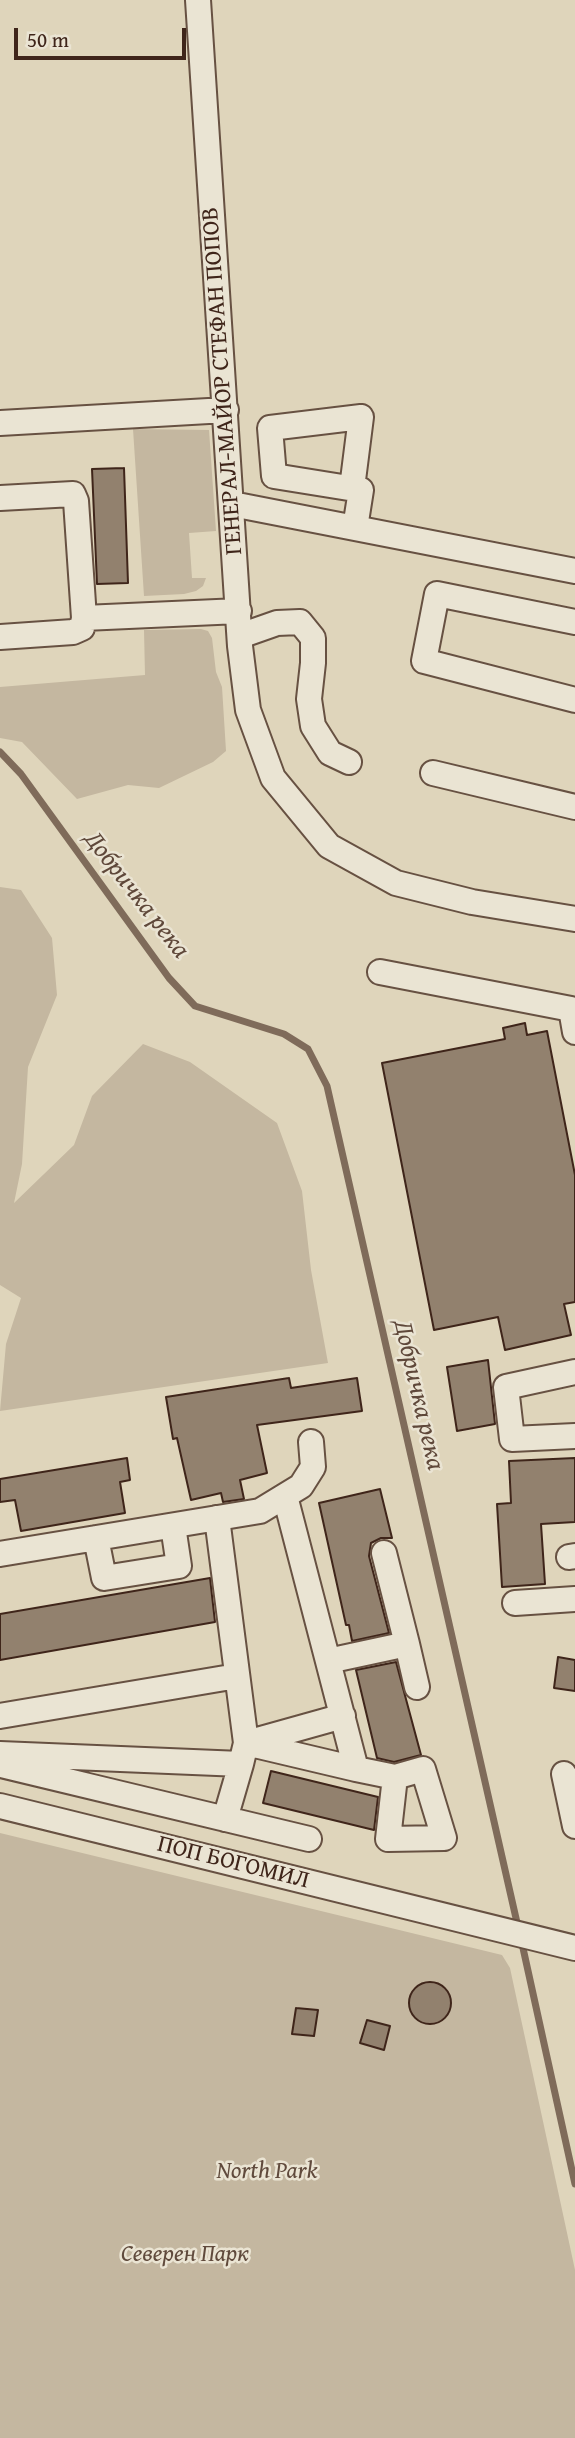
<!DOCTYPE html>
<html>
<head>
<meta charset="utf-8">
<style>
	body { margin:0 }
	#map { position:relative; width:575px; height:2438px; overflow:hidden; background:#dfd5bb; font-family:"Gentium Book Plus",serif }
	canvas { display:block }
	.scale { position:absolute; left:14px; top:28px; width:172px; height:32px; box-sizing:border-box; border:4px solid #3f251a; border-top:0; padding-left:9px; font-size:21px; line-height:24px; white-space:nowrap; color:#3f251a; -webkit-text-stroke:5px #eae4d3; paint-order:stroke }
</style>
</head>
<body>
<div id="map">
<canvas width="575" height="2438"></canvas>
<div class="scale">50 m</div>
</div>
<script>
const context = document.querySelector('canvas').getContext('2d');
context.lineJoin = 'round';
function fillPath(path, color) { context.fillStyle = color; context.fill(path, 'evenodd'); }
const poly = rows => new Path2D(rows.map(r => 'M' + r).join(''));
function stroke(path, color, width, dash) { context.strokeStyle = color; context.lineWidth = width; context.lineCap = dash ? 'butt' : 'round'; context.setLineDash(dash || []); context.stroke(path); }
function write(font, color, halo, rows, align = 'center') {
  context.font = font + ' "Gentium Book Plus",serif'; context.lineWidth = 5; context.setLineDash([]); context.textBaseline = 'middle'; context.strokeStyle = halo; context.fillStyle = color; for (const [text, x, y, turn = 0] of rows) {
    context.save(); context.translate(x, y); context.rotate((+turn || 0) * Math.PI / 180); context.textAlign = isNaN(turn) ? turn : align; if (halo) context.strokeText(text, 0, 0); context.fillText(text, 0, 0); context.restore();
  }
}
fillPath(poly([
	[133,429,209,430,216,531,189,533,192,578,206,578,203,586,196,591,184,594,144,596],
	[201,629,208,631,212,638,216,672,222,687,226,751,213,762,159,788,128,785,77,799,22,742,0,738,0,687,145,675,144,630],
	[0,887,21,890,52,938,57,995,28,1067,22,1164,14,1203,74,1145,92,1096,143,1044,190,1062,277,1123,302,1191,311,1270,328,1363,0,1411,6,1344,21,1298,0,1285],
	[0,1833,502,1955,510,1968,575,2270,575,2438,0,2438]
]), '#c4b7a0');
stroke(poly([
	[0,752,21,774,169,978,195,1006,284,1034,308,1049,327,1086,518,1927],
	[521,1939,575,2184]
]), '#7f6b5a', 7);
const building = poly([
	[124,468,128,583,97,584,92,469,124,468],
	[525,1023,527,1035,547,1031,575,1175,575,1302,564,1304,571,1335,505,1350,498,1317,434,1330,382,1063,505,1039,503,1028,525,1023],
	[488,1360,495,1424,457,1431,447,1367,488,1360],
	[289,1378,291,1388,357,1378,362,1411,257,1425,267,1473,240,1480,244,1499,223,1502,221,1493,191,1500,177,1438,173,1439,166,1397,289,1378],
	[127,1458,130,1480,120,1482,125,1513,21,1531,15,1500,0,1502,0,1479,127,1458],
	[575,1458,575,1522,541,1524,545,1584,502,1587,497,1504,511,1503,509,1461,575,1458],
	[380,1489,392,1538,381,1538,371,1543,369,1556,389,1633,352,1641,349,1625,346,1625,319,1503,380,1489],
	[210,1578,215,1622,0,1660,0,1614,210,1578],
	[558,1657,575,1660,575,1691,554,1688,558,1657],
	[396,1662,421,1755,394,1762,377,1758,356,1670,396,1662],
	[271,1771,378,1797,374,1830,263,1803,271,1771],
	'409 2003a21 21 0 1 1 42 0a21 21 0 1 1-42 0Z',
	[296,2008,318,2010,314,2036,292,2034,296,2008],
	[367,2020,390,2026,384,2050,360,2043,367,2020]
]);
fillPath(building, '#92816e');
stroke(building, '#3f251a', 2);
const minor = poly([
	[198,0,240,646,248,710,273,778,329,846,396,883,472,902,575,919],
	[0,423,226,410],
	[352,488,361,417,270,428,274,476,361,490,355,528],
	[0,498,73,494,76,501,84,618,239,611],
	[232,504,575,571],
	[575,622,437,594,424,661,575,700],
	[240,636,277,623,300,622,313,638,313,663,309,699,313,726,330,753,349,762],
	[0,637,73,632,82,628,84,618],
	[433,773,575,807],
	[380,972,571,1009,575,1032],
	[575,1372,506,1387,512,1439,575,1436],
	[96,1538,104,1578,179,1566,173,1526],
	[0,1554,260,1511,301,1486,313,1467,311,1442],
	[569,1557,575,1556],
	[515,1603,575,1599],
	[407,1644,417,1687],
	[328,1661,407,1644,384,1553],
	[0,1716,237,1676],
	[250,1742,343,1716],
	[246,1743,356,1769,285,1496],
	[0,1754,241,1764,246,1743,217,1518],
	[1,1765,309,1839],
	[356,1769,395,1777,423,1769,444,1838,388,1839,395,1777],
	[564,1774,575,1826],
	[0,1806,575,1948],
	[225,1819,241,1764]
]);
stroke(minor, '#675142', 28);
stroke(minor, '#eae4d3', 24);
write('24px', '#3f251a', '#eae4d3', [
	["ГЕНЕРАЛ-МАЙОР СТЕФАН ПОПОВ",223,381,-94],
	["ПОП БОГОМИЛ",233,1863,14]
]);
write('italic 24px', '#604a3c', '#eae4d3', [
	["North Park",267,2172],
	["Северен Парк",185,2255]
]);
write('italic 26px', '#5f483a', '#eae4d3', [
	["Добричка река",136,895,52],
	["Добричка река",418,1395,77]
]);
</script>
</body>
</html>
